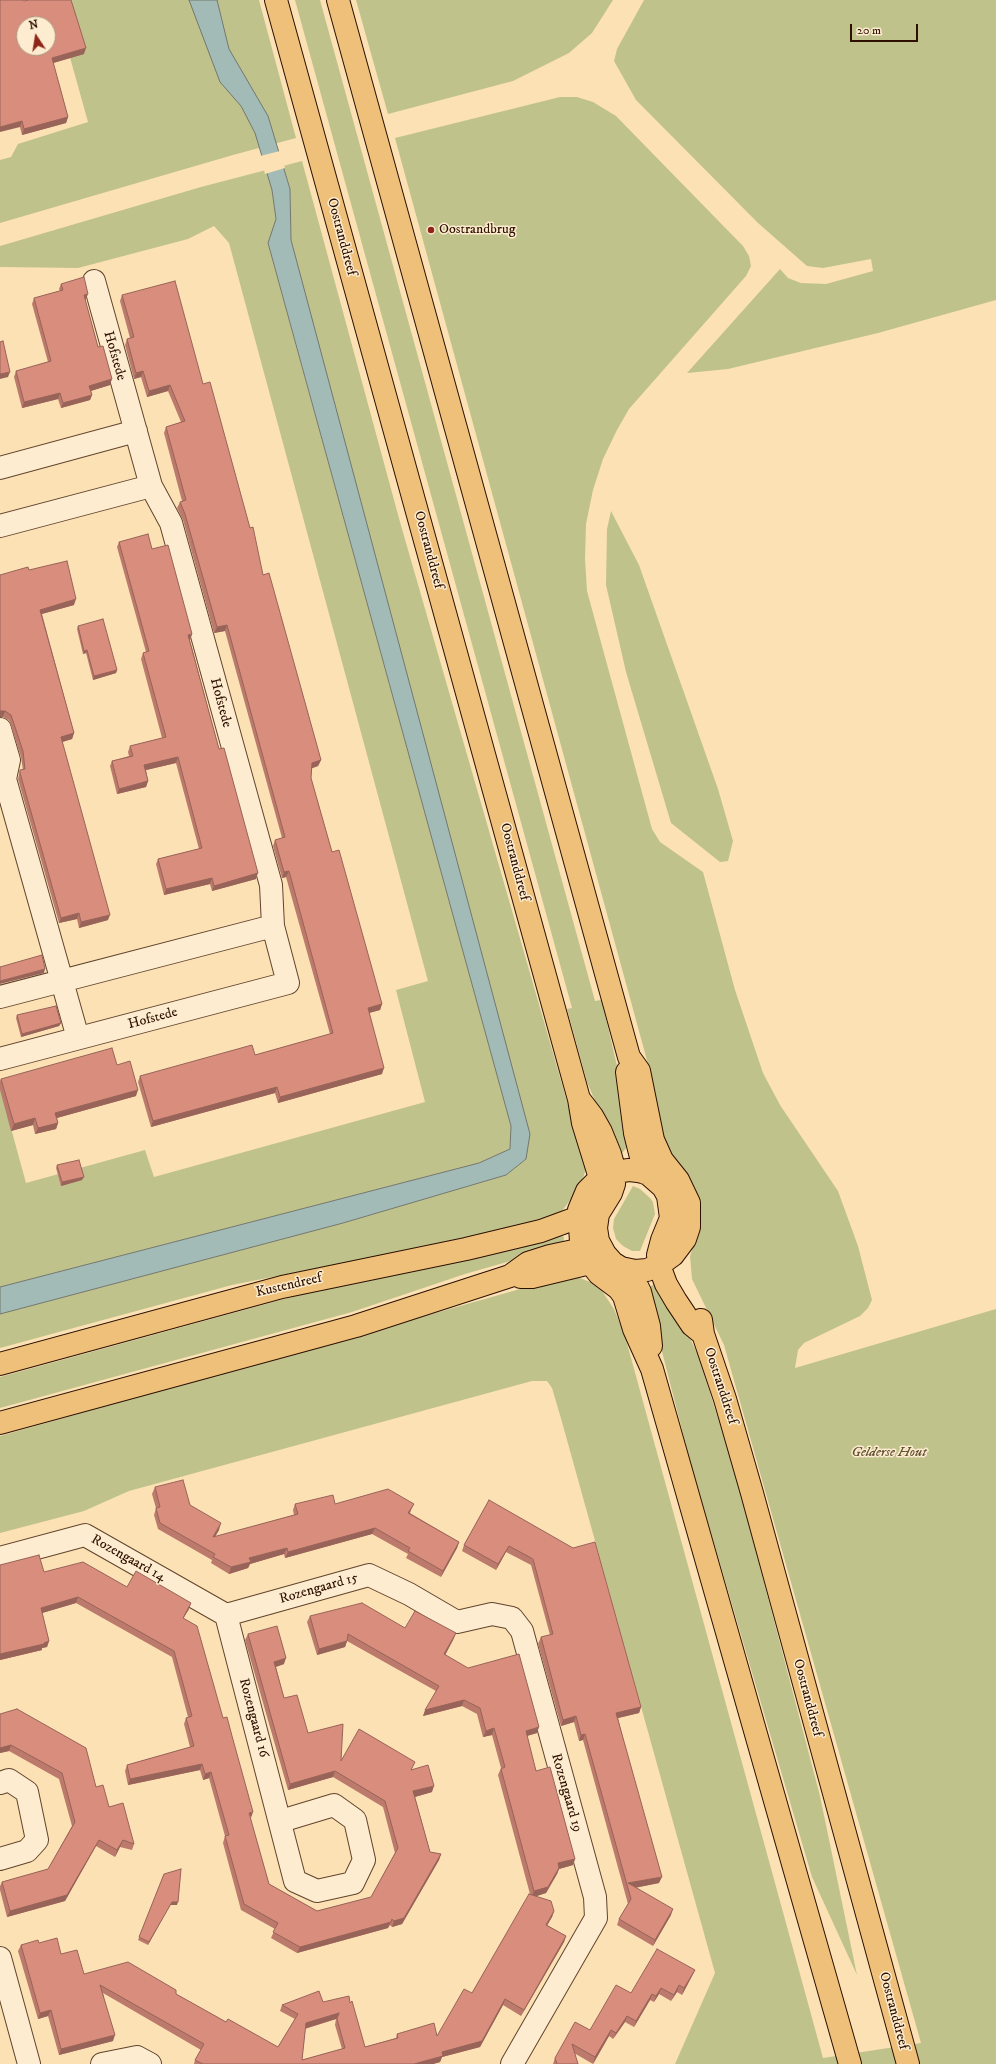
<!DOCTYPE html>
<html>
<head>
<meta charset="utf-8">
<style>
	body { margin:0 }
	#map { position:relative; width:996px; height:2064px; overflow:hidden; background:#fce1b5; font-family:"IM FELL DW Pica",serif }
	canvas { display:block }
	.north { position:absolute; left:16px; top:16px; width:40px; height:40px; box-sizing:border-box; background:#fdeccf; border:1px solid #aa947c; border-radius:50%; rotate:348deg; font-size:11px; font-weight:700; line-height:16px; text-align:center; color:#2d1000 }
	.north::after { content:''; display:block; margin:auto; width:14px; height:18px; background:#8f2418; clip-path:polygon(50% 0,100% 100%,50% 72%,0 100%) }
	.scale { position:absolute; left:850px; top:24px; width:68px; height:18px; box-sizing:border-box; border:2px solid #2d1000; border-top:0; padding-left:5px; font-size:12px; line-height:14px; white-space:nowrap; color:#2d1000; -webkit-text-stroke:3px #fdeccf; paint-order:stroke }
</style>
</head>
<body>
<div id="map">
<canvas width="996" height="2064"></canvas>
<div class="north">N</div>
<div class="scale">20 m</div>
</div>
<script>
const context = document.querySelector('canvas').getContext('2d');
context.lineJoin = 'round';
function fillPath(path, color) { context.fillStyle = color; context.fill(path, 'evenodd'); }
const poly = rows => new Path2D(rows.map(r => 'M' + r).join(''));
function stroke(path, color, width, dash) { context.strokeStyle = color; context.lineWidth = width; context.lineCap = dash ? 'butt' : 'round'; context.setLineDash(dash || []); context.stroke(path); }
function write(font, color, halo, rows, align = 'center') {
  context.font = font + ' "IM FELL DW Pica",serif'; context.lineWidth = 3; context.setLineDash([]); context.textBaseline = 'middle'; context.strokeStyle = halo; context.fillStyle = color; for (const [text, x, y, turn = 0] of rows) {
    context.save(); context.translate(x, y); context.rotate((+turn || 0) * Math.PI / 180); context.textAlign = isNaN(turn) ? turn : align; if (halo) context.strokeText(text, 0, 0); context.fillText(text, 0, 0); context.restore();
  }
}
fillPath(poly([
	[54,0,259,0,296,138,233,155,0,223,0,160,11,157,18,144,88,122],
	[295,0,320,0,595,1001,601,1000,605,1014,620,1079,630,1144,622,1153,615,1148,587,1082,567,1009,572,1008],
	[356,0,613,0,592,33,569,53,513,81,388,114],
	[644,0,996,0,996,300,878,333,728,369,687,373,780,269,788,278,801,283,826,284,873,271,871,259,823,268,807,266,758,223,636,100,614,61,617,49],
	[560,97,577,97,593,102,616,116,743,246,749,256,751,266,746,276,629,409,617,430,603,459,593,490,586,524,585,559,587,591,652,829,660,842,703,872,735,990,763,1073,780,1105,838,1191,858,1246,872,1300,868,1308,860,1316,804,1343,798,1350,795,1368,996,1309,996,2064,675,2064,715,1973,562,1422,552,1388,547,1381,532,1381,129,1491,84,1511,0,1533,0,1436,552,1280,575,1276,590,1282,602,1291,614,1309,625,1336,823,2058,921,2043,724,1345,692,1279,690,1256,694,1244,670,1153,661,1130,651,1075,395,138],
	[302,161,400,522,568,1105,583,1143,587,1166,580,1187,562,1211,538,1224,232,1285,0,1348,0,1314,343,1223,506,1175,526,1159,291,240,290,189,283,166],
	[266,170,272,190,276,219,268,244,511,1126,510,1149,479,1163,0,1287,0,1088,26,1183,145,1150,154,1177,425,1102,396,990,428,981,229,243,214,226,188,239,78,268,0,267,0,246,201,187],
	[611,511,639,565,718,789,733,841,728,861,720,862,671,823,626,672,606,585,607,529],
	[633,1186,640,1189,650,1198,653,1202,655,1214,640,1251,632,1251,623,1246,616,1239,613,1228,614,1219],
	[558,1234,564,1237,563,1246,465,1274,352,1312,0,1408,0,1377,346,1282],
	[656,1283,685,1328,698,1355,735,1472,820,1796,857,1975,812,1877,690,1461,646,1289]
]), '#c0c28c');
const water = poly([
	[189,0,217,0,229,49,268,116,290,189,291,240,530,1134,526,1159,506,1175,343,1223,0,1314,0,1287,479,1163,510,1149,511,1126,268,243,276,219,272,190,255,133,241,106,220,82,189,0]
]);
fillPath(water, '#a2bbb7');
stroke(water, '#73776e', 1);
fillPath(poly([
	[280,151,285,168,265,174,260,156]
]), '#fce1b5');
const minor = poly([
	[0,468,136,431],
	[0,526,151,486],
	[0,729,9,760,5,779,78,1038],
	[0,997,273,926],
	[0,1059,288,983,273,926,271,885,171,523,151,486,94,281],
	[0,1558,85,1535,226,1615],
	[226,1615,369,1575,409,1594,457,1622,492,1614,512,1618,522,1631,595,1897,596,1918,512,2064],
	[226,1615,295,1881,317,1891,353,1883,364,1860,355,1820,334,1805,281,1821],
	[0,1783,9,1780,27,1792,37,1840,27,1851,0,1859],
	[0,1958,29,2064],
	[102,2064,137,2057,150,2064]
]);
const major = poly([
	[276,0,579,1099,583,1123,600,1178],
	[338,0,629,1057,639,1071,653,1140,662,1160,678,1180,689,1203,689,1227,685,1239,673,1255,659,1265,647,1270,635,1271,621,1268,613,1263,605,1254,598,1241,596,1228,598,1214,611,1193,614,1184,615,1172,610,1154,601,1132,592,1116,579,1099],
	[627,1072,635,1133,645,1173],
	[629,1270,640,1292,649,1326,651,1346],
	[521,1277,532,1277,590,1263],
	[701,1320,703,1334,725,1399,752,1493,908,2064],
	[703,1334,692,1325,676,1301,666,1284,659,1265,658,1255,662,1240,671,1218,668,1196,663,1187,647,1173,638,1171,629,1170,615,1172,600,1178,587,1191,579,1210,581,1242,585,1254,592,1265,599,1274,619,1289,624,1296,634,1329,652,1369,850,2064],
	[0,1364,282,1287,466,1249,541,1231,579,1217],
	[0,1423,356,1326,510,1276,528,1263,550,1256,597,1246]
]);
stroke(minor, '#61442d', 24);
stroke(major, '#2d1000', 24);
stroke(minor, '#fdeccf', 22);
stroke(major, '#eec07a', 22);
fillPath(poly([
	[24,1,84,54,53,63,68,117,66,123,22,135,20,127],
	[61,284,86,299,85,300,98,347,110,385,91,391,92,395,90,400,61,408,58,399,22,408,14,377,16,371,48,362,32,304,34,298,60,291,59,289],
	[122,295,203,384,250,528,263,575,321,760,318,766,312,768,311,778,332,852,382,1004,380,1010,369,1013,382,1074,278,1103,275,1093,151,1127,138,1082,140,1076,255,1055,330,1034,286,877,282,878,273,846,275,840,282,838,225,631,214,633,183,520,177,508,180,502,182,501,164,433,166,427,181,422,168,391,147,397,141,377,134,379,125,345,127,339,130,338,120,301],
	[119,542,152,549,192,634,190,640,219,749,256,879,212,891,210,884,164,895,156,864,158,859,199,849,176,763,146,770,148,781,146,787,117,794,110,766,112,761,129,756,128,752,130,746,162,738,141,659,143,653,146,652,117,547],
	[29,570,74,605,42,614,74,733,72,739,62,742,108,920,79,928,77,919,59,923,18,779,20,770,23,770,21,757,9,720,3,717],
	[78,626,117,670,116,673,93,680,86,653,83,654,77,629],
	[17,1015,61,1023,59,1026,21,1037,16,1018],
	[117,1065,136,1096,57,1118,58,1123,56,1129,35,1134,33,1125,11,1131,0,1090,0,1081,1,1079],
	[57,1165,82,1180,61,1186,56,1168],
	[155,1487,190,1505,219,1530,215,1537,294,1515,293,1510,295,1504,335,1504,411,1510,410,1513,459,1542,457,1548,441,1577,406,1558,408,1554,372,1534,285,1558,284,1554,250,1564,248,1568,229,1574,211,1563,212,1560,158,1529,154,1515,156,1508,152,1494],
	[489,1500,641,1707,639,1713,618,1718,659,1883,635,1888,671,1915,653,1946,617,1925,619,1919,628,1904,583,1740,579,1741,574,1722,561,1726,538,1644,541,1637,550,1635,531,1565,506,1552,496,1570,462,1551,464,1545],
	[44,1572,127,1587,189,1609,183,1618,250,1818,269,1884,317,1911,371,1897,395,1853,383,1807,333,1777,288,1790,245,1640,248,1634,284,1664,276,1667,284,1698,308,1733,341,1761,412,1769,432,1792,415,1797,430,1852,441,1854,439,1860,402,1924,392,1927,390,1925,388,1928,297,1953,271,1938,275,1929,241,1910,223,1843,225,1836,209,1778,203,1780,200,1770,128,1785,125,1771,127,1765,190,1747,184,1724,186,1718,188,1717,172,1657,76,1603,42,1613,49,1641,47,1647,42,1648,42,1650,0,1660],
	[310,1616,405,1628,456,1633,453,1640,445,1655,537,1733,527,1736,536,1771,575,1859,573,1865,559,1869,557,1874,546,1893,536,1896,554,1911,552,1917,547,1925,566,1936,564,1942,521,2016,503,2005,480,2047,442,2057,440,2062,433,2064,194,2064,195,2060,201,2050,103,1993,113,2041,59,2055,48,2016,38,2019,18,1951,21,1945,39,1943,61,1954,84,1974,176,1994,226,2022,278,2047,295,2019,280,2011,282,2005,323,2002,350,2003,365,2047,396,2038,397,2034,437,2036,472,1993,530,1894,498,1775,501,1768,492,1735,483,1737,477,1714,462,1706,423,1716,436,1691,347,1641,345,1647,317,1655,307,1622],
	[336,2019,335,2025,342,2049,302,2060,305,2029],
	[0,1714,96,1787,109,1807,134,1844,132,1850,120,1847,115,1857,96,1846,65,1901,7,1917,0,1890,0,1886,2,1882,48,1869,72,1826,59,1779,9,1751,0,1753],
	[164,1874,177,1905,170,1905,148,1945,138,1940],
	[695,1970,692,1976,682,1995,677,1992,671,2001,659,1994,654,2002,650,2000,634,2027,625,2022,613,2039,609,2036,593,2064,574,2053,578,2064,553,2064,555,2058,590,2030,631,1993]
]), '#bb7a6c');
fillPath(poly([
	[86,48,84,54,50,64,52,58],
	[68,117,66,123,22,135,24,129],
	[22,121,20,127,0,132,0,127],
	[88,294,86,299,82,301,84,295],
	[143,371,141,377,134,379,136,373],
	[10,372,8,377,0,379,0,374],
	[112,379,110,385,87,392,89,386],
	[170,385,168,391,147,397,149,391],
	[60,393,58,399,22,408,24,402],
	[92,395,90,400,61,408,63,403],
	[76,599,74,605,38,615,40,610],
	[227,625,225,631,214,633,217,627],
	[192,634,190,640,186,641,188,635],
	[87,650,86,653,83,654,84,651],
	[117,670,116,673,93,680,94,676],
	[0,711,5,711,3,717,0,717],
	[74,733,72,739,59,743,61,737],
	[178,757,176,763,142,771,144,765],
	[321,760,318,766,310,769,312,763],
	[148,781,146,787,117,794,119,789],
	[289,871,286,877,282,878,284,872],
	[258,873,256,879,212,891,214,886],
	[212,878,210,884,164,895,166,889],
	[79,913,77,919,59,923,61,918],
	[110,915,108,920,79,928,81,922],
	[45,969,44,973,0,984,0,981],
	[382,1004,380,1010,365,1014,368,1008],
	[61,1023,59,1026,21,1037,22,1034],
	[384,1068,382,1074,278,1103,280,1097],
	[277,1087,275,1093,151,1127,153,1121],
	[138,1090,136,1096,53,1119,55,1113],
	[35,1118,33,1125,11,1131,14,1124],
	[58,1123,56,1129,35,1134,38,1128],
	[84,1177,82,1180,61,1186,62,1182],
	[414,1504,411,1510,406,1519,408,1513],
	[221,1523,219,1530,211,1543,213,1537],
	[375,1528,372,1534,285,1558,288,1552],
	[459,1542,457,1548,441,1577,443,1571],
	[509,1546,506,1552,496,1570,498,1564],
	[287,1548,284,1554,250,1564,248,1568,229,1574,231,1567,249,1558],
	[78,1597,76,1603,39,1614,41,1608],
	[191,1603,189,1609,180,1624,183,1618],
	[456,1633,453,1640,442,1661,444,1654],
	[49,1641,47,1647,42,1648,42,1650,0,1660,0,1654],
	[347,1641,345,1647,317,1655,319,1649],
	[286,1658,284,1664,272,1668,274,1662],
	[464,1700,462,1706,423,1716,425,1710],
	[641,1707,639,1713,614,1719,616,1713],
	[576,1716,574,1722,561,1726,563,1720],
	[539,1727,537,1733,523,1737,526,1731],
	[494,1728,492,1735,483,1737,486,1731],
	[585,1734,583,1740,579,1741,581,1735],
	[11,1745,9,1751,0,1753,0,1748],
	[202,1764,200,1770,128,1785,130,1779],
	[335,1771,333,1777,288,1790,290,1784],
	[211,1772,209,1778,203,1780,205,1774],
	[434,1786,432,1792,411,1798,413,1791],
	[253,1812,251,1818,249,1813],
	[99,1840,96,1846,65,1901,7,1917,10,1911],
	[123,1840,120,1847,115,1857,117,1850],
	[441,1854,439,1860,402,1924,392,1927,394,1921],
	[575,1859,573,1865,559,1869,557,1874,546,1893,531,1898,534,1891,558,1863],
	[662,1877,659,1883,628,1889,628,1883],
	[172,1902,178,1902,177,1905,170,1905,148,1945,149,1942],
	[673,1909,671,1915,653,1946,655,1940],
	[554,1911,552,1917,544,1931,546,1925],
	[392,1919,388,1928,297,1953,300,1947],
	[566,1936,564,1942,521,2016,524,2010],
	[695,1970,692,1976,682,1995,684,1988],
	[679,1985,677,1992,671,2001],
	[661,1988,659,1994,654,2002,656,1996],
	[652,1994,650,2000,634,2027,636,2021],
	[505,1999,503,2005,480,2047,442,2057,440,2062,433,2064,414,2064],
	[51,2010,48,2016,38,2019,40,2013],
	[339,2013,336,2019,303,2029,306,2023],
	[627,2016,625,2022,613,2039,616,2033],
	[611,2030,609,2036,593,2064,595,2057],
	[115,2035,113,2041,59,2055,61,2049]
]), '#986358');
const building = poly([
	[0,0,24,0,24,1,29,0,71,0,86,48,52,58,68,117,24,129,22,121,0,127,0,0],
	[24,24,48,24,48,48,24,48,24,24],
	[84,277,88,294,84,295,98,347,103,346,112,379,89,386,92,395,63,403,60,393,24,402,16,371,51,361,34,298,63,290,61,284,84,277],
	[175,281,203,384,210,382,250,528,253,527,263,575,269,573,321,760,312,763,311,778,332,852,339,850,382,1004,368,1008,384,1068,280,1097,277,1087,153,1121,140,1076,252,1045,255,1055,333,1033,289,871,284,872,275,840,285,837,227,625,217,627,185,514,180,502,186,500,166,427,185,421,170,385,149,391,143,371,136,373,127,339,134,337,122,295,175,281],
	[3,341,10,372,0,374,0,342,3,341],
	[148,534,152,549,168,545,192,634,188,635,219,749,224,748,258,873,214,886,212,878,166,889,158,859,202,848,178,757,144,765,148,781,119,789,112,761,133,756,130,746,166,737,143,653,149,651,119,542,148,534],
	[67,561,76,599,40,610,74,733,61,737,110,915,81,922,79,913,61,918,20,773,20,770,25,769,23,751,11,715,5,711,0,711,0,575,28,567,29,570,67,561],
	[103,619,117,670,94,676,87,650,84,651,78,626,103,619],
	[42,955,45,969,0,981,0,967,42,955],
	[56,1006,61,1023,22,1034,17,1015,56,1006],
	[112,1048,117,1065,130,1061,138,1090,55,1113,58,1123,38,1128,35,1118,14,1124,1,1079,112,1048],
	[79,1160,84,1177,62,1182,57,1165,79,1160],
	[183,1480,190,1505,221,1523,213,1537,298,1514,295,1504,333,1495,335,1504,388,1489,414,1504,408,1513,459,1542,443,1571,408,1551,410,1548,375,1528,288,1552,287,1548,249,1558,251,1562,231,1567,213,1557,215,1554,160,1523,156,1508,160,1507,155,1487,183,1480],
	[489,1500,573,1548,595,1542,641,1707,616,1713,662,1877,628,1883,673,1909,655,1940,619,1919,631,1899,585,1734,581,1735,576,1716,563,1720,541,1637,553,1634,533,1559,509,1546,498,1564,464,1545,489,1500],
	[39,1555,44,1572,83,1562,127,1587,136,1571,191,1603,183,1618,197,1626,223,1718,227,1717,232,1736,253,1812,249,1813,269,1884,317,1911,371,1897,398,1848,385,1801,335,1771,290,1784,248,1634,277,1626,286,1658,274,1662,284,1698,297,1695,308,1733,343,1724,341,1761,359,1729,415,1762,411,1770,428,1765,434,1786,413,1791,430,1852,441,1854,404,1918,394,1921,392,1919,391,1922,300,1947,273,1932,278,1923,244,1904,225,1836,229,1835,211,1772,205,1774,202,1764,130,1779,127,1765,194,1746,186,1718,192,1716,174,1651,78,1597,41,1608,49,1641,44,1643,44,1644,0,1654,0,1565,39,1555],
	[362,1603,405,1628,415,1611,456,1633,444,1654,468,1668,519,1654,539,1727,526,1731,536,1771,550,1767,575,1859,558,1863,559,1868,548,1887,534,1891,501,1769,505,1767,494,1728,486,1731,480,1708,464,1700,425,1710,439,1686,348,1634,347,1641,319,1649,310,1616,362,1603],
	[17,1709,86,1748,96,1787,103,1785,109,1807,123,1803,134,1844,123,1840,117,1850,99,1840,67,1895,10,1911,2,1882,48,1869,75,1822,62,1773,11,1745,0,1748,0,1714,17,1709],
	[181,1869,178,1902,172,1902,149,1942,139,1937,164,1874,181,1869],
	[529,1894,551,1901,554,1911,546,1925,566,1936,524,2010,505,1999,482,2041,442,2052,443,2056,414,2064,203,2064,195,2060,204,2044,100,1985,115,2035,61,2049,51,2010,40,2013,21,1945,38,1940,39,1943,57,1938,61,1954,77,1950,84,1974,128,1962,176,1990,176,1994,210,2013,226,2022,228,2019,278,2047,298,2014,282,2005,319,1991,323,2002,349,1996,350,2003,352,2001,365,2047,398,2038,397,2034,434,2023,437,2036,464,1989,472,1993,529,1894],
	[339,2013,337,2019,345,2048,302,2060,306,2023,339,2013],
	[657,1949,695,1970,684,1988,679,1985,674,1995,661,1988,656,1996,652,1994,636,2021,627,2016,616,2033,611,2030,595,2057,572,2044,578,2064,557,2064,555,2058,575,2022,590,2030,616,1985,631,1993,657,1949]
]);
fillPath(building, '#d98e7d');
stroke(building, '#986358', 1);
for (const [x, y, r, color] of [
	[431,230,4,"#8f2418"]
]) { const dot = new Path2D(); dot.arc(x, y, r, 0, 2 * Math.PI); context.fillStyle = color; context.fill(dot); stroke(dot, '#fdeccf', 1.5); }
write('14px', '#2d1000', '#fdeccf', [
	["Oostrandbrug",439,230]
], 'left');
write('14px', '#2d1000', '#fdeccf', [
	["Oostranddreef",341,237,75],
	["Hofstede",114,356,74],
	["Oostranddreef",428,550,75],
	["Hofstede",220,703,75],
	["Oostranddreef",514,862,75],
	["Hofstede",153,1019,-15],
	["Kustendreef",289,1286,-13],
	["Oostranddreef",720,1386,72],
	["Rozengaard 14",128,1559,29],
	["Rozengaard 15",319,1589,-16],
	["Oostranddreef",807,1698,75],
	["Rozengaard 16",253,1718,75],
	["Rozengaard 19",566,1793,74],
	["Oostranddreef",893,2011,75]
]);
write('italic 14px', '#604e31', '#fdeccf', [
	["Gelderse Hout",889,1453]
]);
</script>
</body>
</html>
